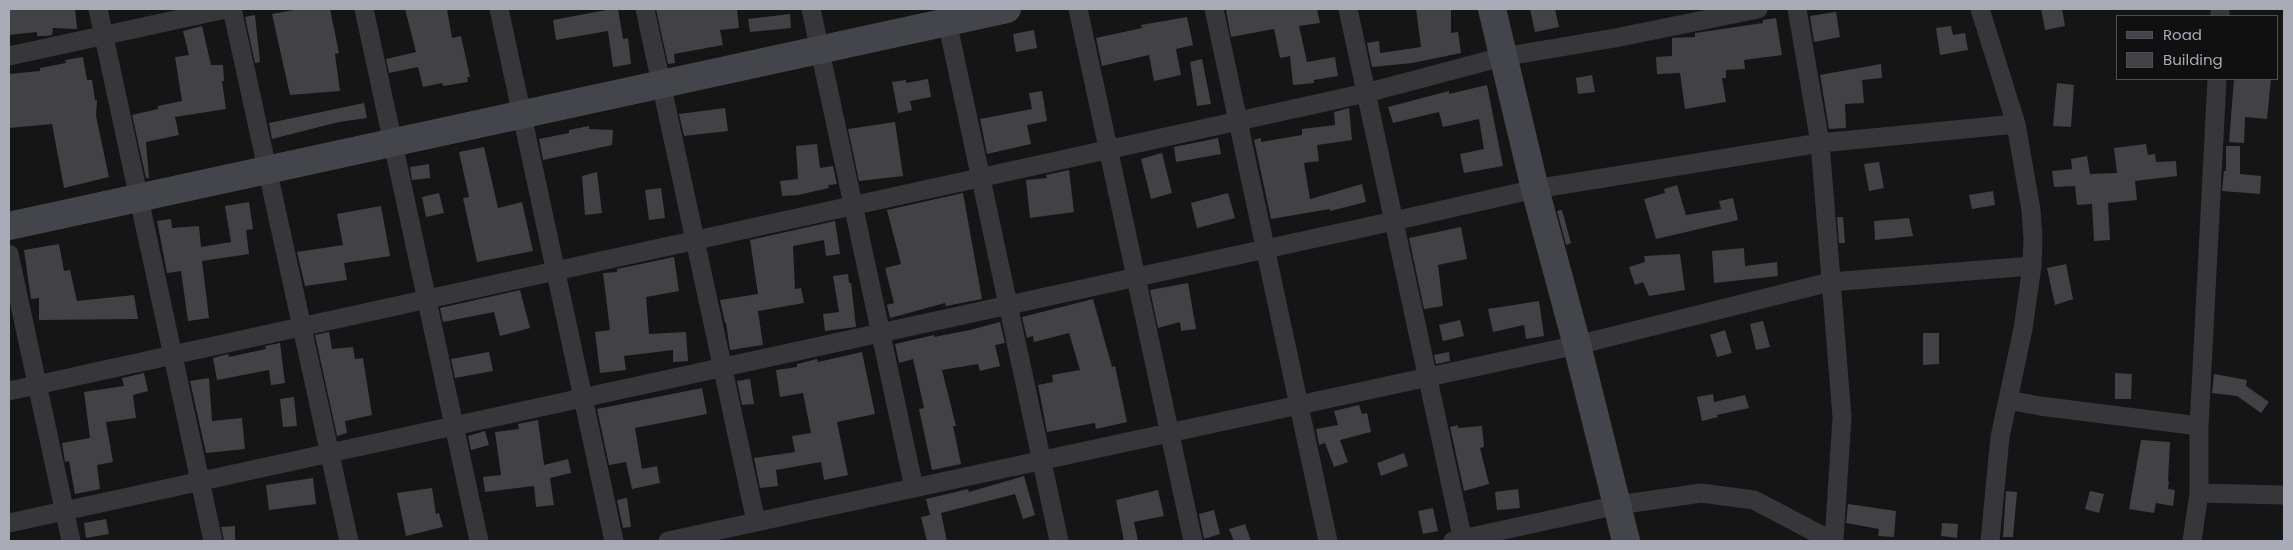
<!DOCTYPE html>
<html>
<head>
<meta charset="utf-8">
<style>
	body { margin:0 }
	#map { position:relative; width:2293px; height:550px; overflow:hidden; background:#151516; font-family:Poppins,sans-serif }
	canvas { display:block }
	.frame { position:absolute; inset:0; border:10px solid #a8aab5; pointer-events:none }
	.legend { position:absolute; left:2116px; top:15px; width:162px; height:65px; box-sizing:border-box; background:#101011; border:1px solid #4d4e53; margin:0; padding:6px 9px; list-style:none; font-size:15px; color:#a8aab5 }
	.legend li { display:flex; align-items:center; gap:10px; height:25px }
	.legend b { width:25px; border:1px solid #4d4e53 }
</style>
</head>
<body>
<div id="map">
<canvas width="2293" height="550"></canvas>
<div class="frame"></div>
<ul class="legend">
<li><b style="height:6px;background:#44454b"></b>Road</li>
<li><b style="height:14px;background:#424246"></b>Building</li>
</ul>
</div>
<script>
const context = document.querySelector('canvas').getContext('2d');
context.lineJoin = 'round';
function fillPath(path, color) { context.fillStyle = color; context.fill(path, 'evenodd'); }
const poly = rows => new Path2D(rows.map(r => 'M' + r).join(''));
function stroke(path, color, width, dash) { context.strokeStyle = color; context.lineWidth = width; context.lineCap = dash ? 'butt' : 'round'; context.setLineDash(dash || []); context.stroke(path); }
fillPath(poly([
	[9,9,75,9,77,29,53,28,52,35,46,36,37,36,37,32,9,35],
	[300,9,330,9,339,53,335,54,340,91,290,95,272,14],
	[405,9,447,9,452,38,461,36,470,77,467,77,468,82,443,86,442,83,423,87,418,67,389,73,386,59,416,52],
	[612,9,618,9,623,39,628,38,631,64,613,67,608,31,556,40,553,20],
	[656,9,737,9,739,28,720,30,723,45,674,54,675,63,668,64],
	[1233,9,1317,9,1320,23,1299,26,1307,62,1335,57,1338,76,1314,80,1314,83,1293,85,1290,56,1280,58,1274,29,1231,37,1226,10],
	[1416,9,1451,9,1451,33,1458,32,1461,53,1412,63,1372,67,1367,43,1379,41,1380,53,1421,47],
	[1530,9,1555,9,1559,27,1535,32],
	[2041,9,2062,9,2065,26,2045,30],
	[1836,12,1840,37,1814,42,1810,16],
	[790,14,791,28,750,32,748,19],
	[255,15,260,62,255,63,245,17],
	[1187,17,1193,45,1176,49,1181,75,1154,81,1149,55,1102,66,1096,38,1142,28,1141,25],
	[1776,18,1782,55,1744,60,1745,69,1726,70,1726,78,1722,78,1726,102,1685,109,1680,73,1657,74,1656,57,1672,56,1672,38,1695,37,1695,33,1763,23,1763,20],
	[202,26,211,65,223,65,224,81,222,81,226,109,175,117,179,135,146,142,149,178,146,178,132,115,158,109,158,106,182,101,175,57,189,55,183,31],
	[1951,26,1953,35,1965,33,1968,50,1940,55,1936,28],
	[1034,30,1037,48,1016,52,1013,34],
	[83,57,87,80,92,80,95,100,97,100,96,116,109,177,64,188,52,124,9,128,9,74,40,71,40,68,66,63,65,60],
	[1202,59,1211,104,1197,106,1190,62],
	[1881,64,1882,78,1862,80,1864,103,1845,104,1846,128,1829,129,1820,75],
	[1592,75,1595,92,1578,94,1576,78],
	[928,79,931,97,910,101,912,110,898,113,892,82,906,80,906,83],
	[2234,79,2271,79,2267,119,2245,117,2244,143,2229,142],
	[2057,83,2074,85,2071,127,2053,126],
	[1487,85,1503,166,1464,173,1460,154,1484,149,1479,119,1443,127,1439,112,1393,123,1388,107,1449,91,1449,94],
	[1042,91,1047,121,1027,125,1031,144,987,154,980,119,1032,109,1029,93],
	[364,103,367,118,339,122,272,139,269,123],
	[725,108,728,131,684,136,679,114],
	[1349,108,1352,140,1317,145,1319,161,1304,163,1310,199,1362,184,1366,202,1330,211,1330,209,1271,219,1254,140,1261,138,1261,142,1302,135,1302,129,1335,125,1334,112],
	[895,122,903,176,859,181,848,129],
	[589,126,589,129,613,130,612,145,543,160,539,139,569,133,569,130],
	[1218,138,1221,154,1176,162,1174,147],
	[817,144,820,168,833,166,837,184,828,185,829,188,798,195,782,196,780,181,798,179,796,146],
	[2146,144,2148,155,2155,154,2156,162,2176,161,2177,176,2135,181,2137,200,2108,203,2110,240,2094,241,2092,204,2077,205,2075,186,2054,187,2052,171,2072,169,2071,159,2087,156,2090,174,2117,173,2114,148],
	[2226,146,2240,146,2240,174,2261,176,2260,194,2222,191,2224,171,2226,171],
	[484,147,498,208,522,202,533,251,477,262,463,198,469,197,459,152],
	[1162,153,1172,193,1151,199,1141,159],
	[1879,162,1884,188,1869,191,1864,164],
	[429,164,430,178,412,180,410,167],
	[1069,170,1074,212,1030,218,1026,180,1047,178,1046,175],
	[597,172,602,213,585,215,582,176],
	[1677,185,1686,215,1721,209,1719,201,1733,198,1738,220,1656,239,1644,199,1665,193,1664,189],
	[661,188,665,218,649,220,645,190],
	[1993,191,1995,205,1972,209,1969,195],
	[439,193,444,213,426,217,422,197],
	[963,193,982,299,946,306,945,303,890,318,887,305,894,303,885,268,901,264,887,210],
	[1228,193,1235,218,1197,228,1191,203],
	[249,202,253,229,246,230,249,254,202,261,209,318,188,321,181,271,167,273,157,221,171,219,172,228,199,226,201,247,231,242,225,206],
	[381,206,390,256,344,263,347,280,305,286,297,252,343,245,337,214],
	[1562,210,1571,243,1566,245,1557,211],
	[1837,217,1843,217,1845,243,1839,243],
	[1909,218,1913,236,1875,240,1874,221],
	[835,221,840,254,826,256,824,240,793,246,795,289,801,288,804,303,758,311,763,345,730,350,726,323,725,323,720,300,758,294,750,240],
	[1461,227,1467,259,1438,265,1443,306,1424,309,1409,238],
	[59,244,64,271,70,270,77,301,134,295,138,319,39,320,39,298,31,299,24,250],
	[1744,248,1745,266,1777,262,1778,276,1714,283,1712,251],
	[1680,254,1685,290,1649,296,1643,282,1635,285,1629,267,1645,262,1644,256],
	[674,257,679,291,646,297,649,334,686,332,688,361,673,362,673,350,624,356,626,370,600,373,595,332,610,330,603,273,617,272,617,269],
	[2066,264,2073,299,2055,305,2047,268],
	[848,274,849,283,851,283,856,327,825,331,823,314,839,312,833,276],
	[1188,283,1196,329,1181,331,1180,322,1158,328,1150,290],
	[520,290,530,328,500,336,494,312,443,322,440,308],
	[1093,299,1112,367,1115,366,1127,422,1096,429,1095,423,1047,432,1038,385,1053,382,1052,375,1080,370,1069,333,1034,342,1033,336,1027,338,1022,317],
	[1539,301,1544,336,1526,339,1524,325,1493,332,1488,309],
	[1460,320,1464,336,1443,341,1439,325],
	[1763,321,1770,347,1756,350,1750,324],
	[1000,322,1005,343,995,345,1000,366,980,371,978,364,942,370,956,426,953,426,961,464,932,470,919,409,924,408,913,359,899,363,895,344,934,335,934,337,970,330],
	[1725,330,1732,353,1717,357,1710,335],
	[329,332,332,349,353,347,355,359,363,358,372,415,345,421,347,433,337,436,315,335],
	[1923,333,1939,333,1939,364,1923,365],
	[280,343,285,383,271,385,269,370,217,380,213,358,228,354,229,357,266,349,265,346],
	[489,352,493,371,455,378,451,359],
	[862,352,875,414,837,422,848,475,824,480,821,462,776,470,778,486,760,488,754,458,795,452,792,436,811,433,803,393,780,397,776,370,797,367,797,364,817,359,818,362],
	[1449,352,1450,361,1436,364,1434,355],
	[144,373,148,391,133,395,136,418,106,422,113,462,97,465,100,489,75,494,69,461,65,462,62,443,90,438,84,392,124,386,122,378],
	[2115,373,2132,374,2131,399,2115,399],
	[2214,374,2247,380,2246,386,2269,402,2261,413,2237,396,2212,393],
	[209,378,212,421,242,418,245,449,206,453,190,381],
	[750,379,754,404,742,405,737,381],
	[702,388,707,414,635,428,642,469,657,466,660,483,632,489,626,462,609,465,597,409],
	[1713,394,1714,402,1745,395,1749,408,1717,415,1718,417,1702,421,1697,397],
	[294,397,297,426,283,427,280,399],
	[1359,405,1362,414,1367,413,1371,432,1340,440,1348,462,1334,467,1325,443,1319,445,1316,429,1338,425,1334,411],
	[538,420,544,465,568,459,571,473,550,478,554,505,536,507,534,486,485,492,483,477,501,475,495,432,519,429,518,424],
	[1458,425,1458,428,1482,426,1484,447,1480,448,1489,484,1464,491,1450,427],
	[485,431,489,445,471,450,468,436],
	[2141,440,2170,442,2168,481,2169,481,2168,489,2175,490,2173,506,2156,503,2154,513,2129,509],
	[1404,453,1408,466,1381,476,1377,463],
	[1024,476,1035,515,1023,519,1015,494,941,513,947,541,927,541,921,517,930,515,926,499,968,489,969,492],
	[313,478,316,504,269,510,266,485],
	[432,488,436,514,439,513,443,527,406,536,397,493],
	[1518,489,1520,508,1497,510,1495,492],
	[1158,490,1164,516,1134,522,1138,541,1124,541,1116,500],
	[2006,491,2017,492,2013,537,2003,537],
	[2090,491,2104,494,2099,513,2085,509],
	[627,498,631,527,623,528,617,500],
	[1848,504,1896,511,1894,537,1878,536,1879,529,1846,523],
	[1433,508,1438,531,1423,534,1418,511],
	[1214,510,1220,534,1204,539,1199,514],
	[106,519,109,534,86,538,84,523],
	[1942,523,1958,524,1957,538,1941,536],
	[1245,524,1251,541,1234,541,1229,529],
	[235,526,235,541,224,541,221,527]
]), '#424246');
stroke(poly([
	[98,9,213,541],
	[232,9,349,541],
	[364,9,479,541],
	[499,9,614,541],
	[645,9,756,522],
	[811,9,914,488],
	[1078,9,1193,541],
	[1214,9,1328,541],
	[1348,9,1463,541],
	[1797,9,1820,143,1842,417,1834,541],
	[1980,9,2016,124,2031,210,2033,239,2032,266,2023,329,2000,437,1990,541],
	[945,12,1059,541],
	[2220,16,2220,9],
	[9,56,226,9],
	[9,254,71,541],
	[9,391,1366,93,1502,57,1615,38,1758,9],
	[2008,400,2040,406,2199,426],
	[2199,493,2284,495],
	[9,523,1394,221,1535,189,1820,143,2016,124],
	[668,541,1577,345,1830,282,2032,266],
	[1453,541,1618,505,1701,493,1754,500,1832,541],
	[2192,541,2199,493,2199,426,2217,79]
]), '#36363b', 19);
stroke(poly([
	[1492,9,1535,189,1577,345,1626,541],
	[9,226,1007,9]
]), '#44454b', 28);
</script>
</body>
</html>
